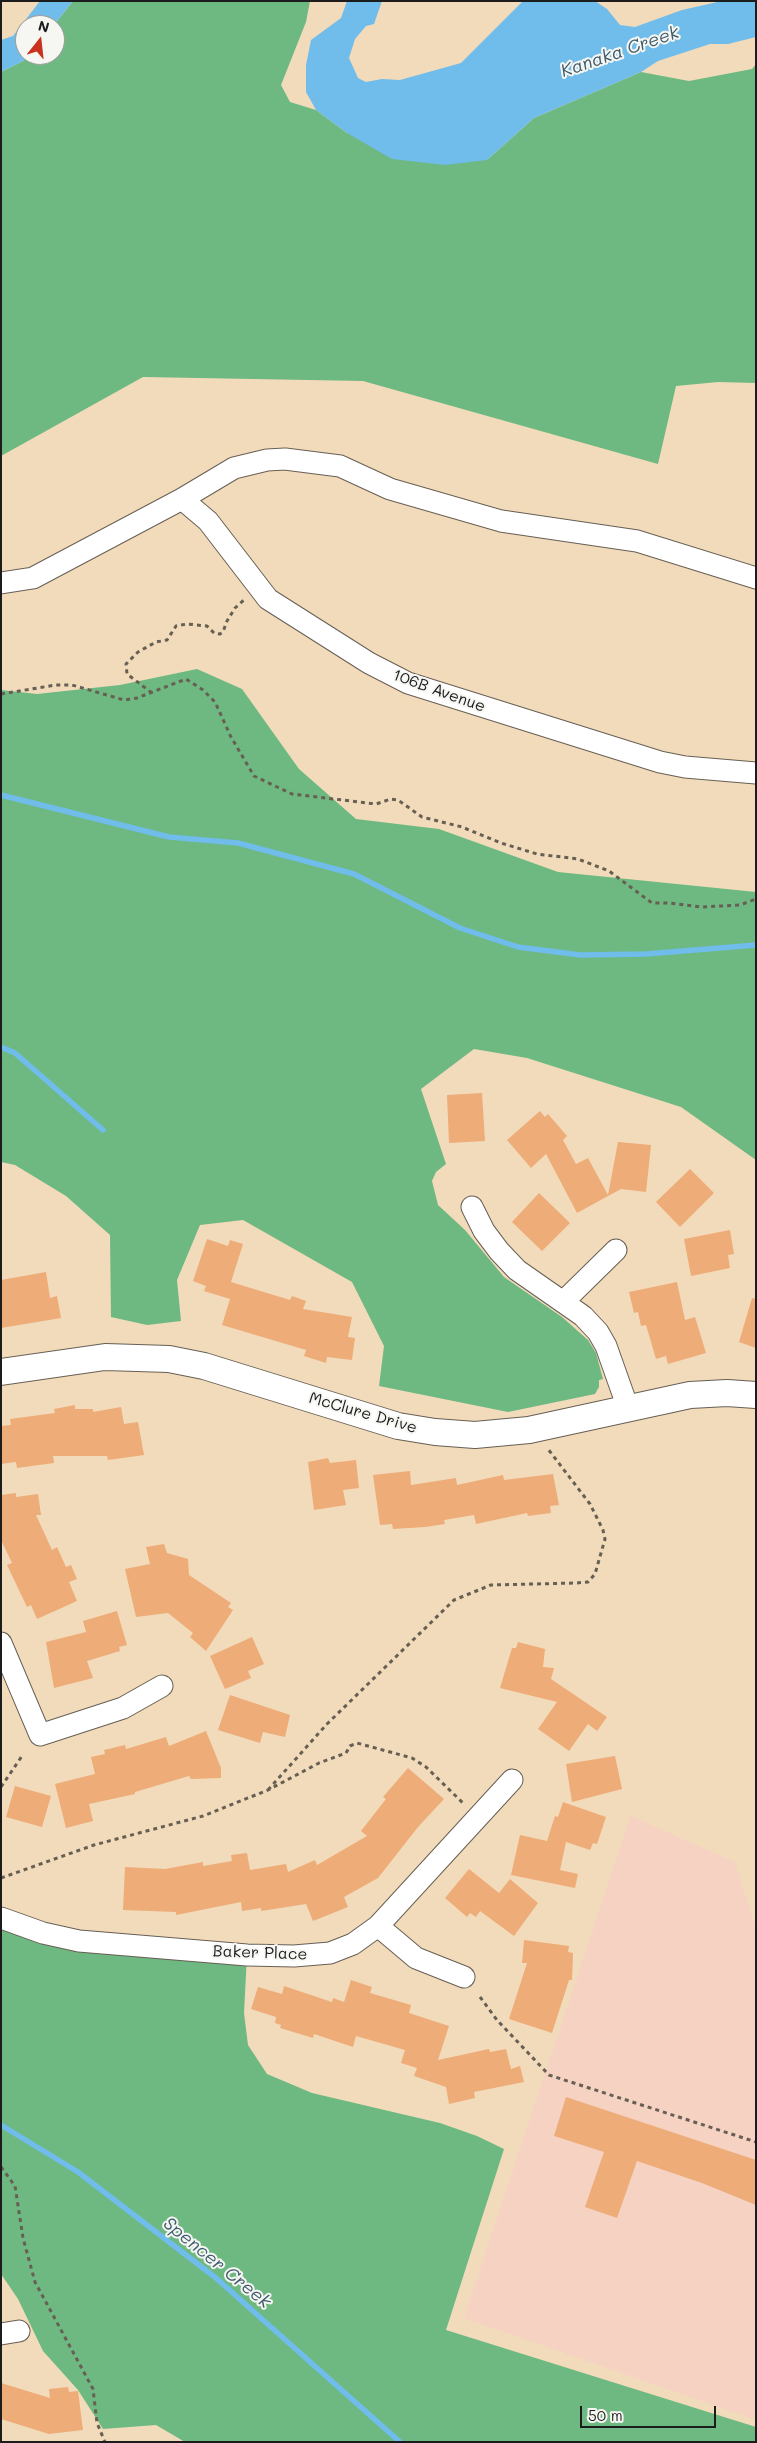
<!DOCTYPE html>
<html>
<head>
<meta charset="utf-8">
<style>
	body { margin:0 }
	#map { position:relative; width:757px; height:2443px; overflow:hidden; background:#f2dbbb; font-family:Mali,sans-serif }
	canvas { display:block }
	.frame { position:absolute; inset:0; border:2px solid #1c1c1c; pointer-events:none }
	.north { position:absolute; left:15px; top:15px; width:50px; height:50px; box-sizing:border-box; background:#f6f6f2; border:1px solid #9f9f9c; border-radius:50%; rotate:16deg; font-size:14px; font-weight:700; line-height:20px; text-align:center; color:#1c1c1c }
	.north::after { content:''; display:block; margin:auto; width:18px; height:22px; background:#c8321e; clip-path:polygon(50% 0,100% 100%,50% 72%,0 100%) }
	.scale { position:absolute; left:580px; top:2406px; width:136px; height:22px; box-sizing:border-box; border:2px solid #1c1c1c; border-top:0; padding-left:6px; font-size:15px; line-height:18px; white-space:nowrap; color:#1c1c1c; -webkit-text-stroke:4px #f6f6f2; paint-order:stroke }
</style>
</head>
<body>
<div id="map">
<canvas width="757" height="2443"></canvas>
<div class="frame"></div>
<div class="north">N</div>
<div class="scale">50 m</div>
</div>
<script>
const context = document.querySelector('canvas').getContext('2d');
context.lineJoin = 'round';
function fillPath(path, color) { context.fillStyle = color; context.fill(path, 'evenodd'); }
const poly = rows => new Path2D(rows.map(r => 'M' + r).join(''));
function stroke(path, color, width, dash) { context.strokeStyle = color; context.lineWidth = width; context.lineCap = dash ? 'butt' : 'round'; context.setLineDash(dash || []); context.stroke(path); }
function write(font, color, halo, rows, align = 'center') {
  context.font = font + ' Mali,sans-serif'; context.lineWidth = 4; context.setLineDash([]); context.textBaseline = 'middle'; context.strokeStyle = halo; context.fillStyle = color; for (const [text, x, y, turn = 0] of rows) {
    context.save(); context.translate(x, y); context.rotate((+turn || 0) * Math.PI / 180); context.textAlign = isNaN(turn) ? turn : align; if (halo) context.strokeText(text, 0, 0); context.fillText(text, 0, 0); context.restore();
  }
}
fillPath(poly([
	[631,1816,735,1862,756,1930,756,2420,464,2318]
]), '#f6d2c3');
fillPath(poly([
	[73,1,310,1,306,22,281,85,290,102,316,110,347,133,487,160,534,118,641,72,689,81,752,69,756,64,756,383,718,382,676,386,658,464,363,381,143,377,1,456,1,72,23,61,28,55,55,55,54,25],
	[197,669,242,689,299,769,356,819,439,829,558,872,756,892,756,1160,681,1107,527,1058,474,1049,421,1089,446,1164,436,1172,432,1181,438,1205,465,1230,504,1277,562,1317,588,1340,596,1353,603,1379,599,1380,599,1387,595,1394,508,1412,379,1386,384,1346,352,1282,243,1220,200,1225,177,1280,181,1321,147,1325,111,1317,110,1235,66,1196,15,1165,1,1162,1,690,37,694,120,685],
	[1,1918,8,1922,247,1955,244,2013,248,2045,267,2074,312,2093,440,2123,477,2136,504,2149,446,2330,756,2427,756,2442,185,2442,156,2425,103,2429,78,2390,43,2351,18,2299,1,2274]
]), '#6eb981');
fillPath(poly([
	[40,1,73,1,54,25,25,25,25,55,28,55,23,61,1,72,1,40,13,36],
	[347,1,382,1,374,24,366,26,355,39,349,58,358,78,366,82,382,79,400,80,461,63,523,1,595,1,607,9,620,25,635,27,682,10,722,1,756,1,756,37,728,44,710,44,658,61,641,72,534,118,487,160,445,165,392,159,347,133,316,110,306,92,306,65,311,40,341,18]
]), '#70bcea');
stroke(poly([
	[1,795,169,837,238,843,354,874,460,928,518,947,580,955,646,954,756,945],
	[1,1047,15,1053,103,1130],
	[1,2125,78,2172,216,2278,400,2442]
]), '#70bcea', 5.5);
fillPath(poly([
	[482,1093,485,1141,449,1143,447,1095],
	[540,1111,545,1117,548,1114,567,1136,563,1140,576,1164,588,1158,608,1195,618,1142,651,1145,646,1192,621,1189,577,1213,546,1154,531,1168,507,1140],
	[690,1169,714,1193,680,1227,656,1202],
	[539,1193,570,1223,542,1251,512,1222],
	[730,1230,734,1254,728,1255,730,1268,691,1276,684,1239],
	[207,1239,228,1246,230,1240,243,1244,231,1282,290,1300,292,1296,306,1301,303,1309,352,1317,348,1337,355,1338,352,1360,327,1357,326,1363,304,1356,306,1350,222,1325,230,1299,204,1291,206,1286,193,1281],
	[46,1272,50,1298,57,1296,61,1318,1,1328,1,1280],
	[677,1282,685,1320,695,1317,706,1353,668,1364,666,1356,656,1359,646,1325,641,1326,638,1312,634,1313,629,1292],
	[752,1298,756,1299,756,1348,739,1342],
	[75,1405,75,1409,93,1409,93,1412,121,1407,124,1424,138,1422,144,1455,108,1460,107,1456,53,1456,54,1463,17,1468,16,1462,1,1464,1,1426,11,1425,10,1419,55,1413,54,1409],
	[328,1458,330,1463,356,1460,359,1488,343,1490,346,1505,314,1510,308,1462],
	[410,1471,411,1485,456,1478,457,1485,503,1475,504,1480,553,1474,559,1505,550,1506,551,1513,528,1516,527,1513,476,1524,474,1515,444,1520,445,1524,425,1527,393,1529,392,1524,380,1525,373,1475],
	[16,1493,16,1497,38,1494,41,1515,36,1515,52,1550,57,1547,66,1567,71,1565,77,1579,69,1582,77,1601,37,1619,31,1605,27,1607,7,1565,12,1563,1,1540,1,1495],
	[164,1544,167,1553,188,1559,189,1575,231,1603,228,1607,233,1610,206,1651,190,1637,193,1633,168,1613,136,1617,125,1569,150,1564,146,1547],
	[117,1611,127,1645,119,1647,120,1651,87,1661,93,1678,54,1688,46,1642,86,1632,83,1621],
	[252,1637,264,1664,248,1671,251,1678,225,1689,210,1656],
	[518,1642,545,1649,543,1667,554,1668,551,1679,607,1717,597,1731,588,1724,569,1751,538,1729,557,1702,500,1688,512,1648,516,1648],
	[230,1695,290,1715,285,1737,263,1732,260,1743,218,1730],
	[206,1731,221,1768,221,1778,191,1779,189,1776,135,1792,135,1794,89,1804,93,1821,66,1828,55,1784,95,1774,91,1757,105,1754,104,1750,125,1745,126,1749,166,1737,169,1746],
	[615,1756,622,1789,572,1802,566,1764],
	[408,1768,444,1799,418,1827,378,1878,344,1897,348,1907,313,1921,306,1904,261,1911,261,1908,242,1911,241,1902,176,1915,176,1912,123,1910,125,1867,165,1869,203,1862,203,1866,232,1861,231,1855,247,1853,250,1870,286,1864,288,1872,315,1860,317,1865,367,1836,361,1831,386,1799,383,1797],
	[15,1786,51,1796,42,1827,6,1817],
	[563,1802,606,1817,597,1844,593,1843,590,1850,566,1842,560,1870,578,1874,575,1888,511,1875,520,1835,547,1841,555,1816,558,1817],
	[469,1869,499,1893,510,1879,538,1903,514,1936,480,1911,476,1917,470,1913,467,1917,445,1898],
	[524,1940,569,1946,568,1952,573,1953,572,1980,569,1980,552,2033,509,2019,527,1963,522,1963],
	[351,1980,372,1987,370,1993,411,2005,409,2013,449,2026,438,2060,489,2049,490,2052,506,2049,511,2069,520,2066,524,2082,474,2092,475,2098,449,2104,446,2087,414,2076,417,2068,401,2063,405,2050,356,2036,353,2047,314,2034,313,2038,280,2028,281,2025,275,2023,276,2017,251,2009,258,1987,282,1994,284,1986,332,2002,333,1998,344,2002],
	[566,2097,756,2160,756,2205,702,2183,637,2161,617,2218,585,2207,604,2152,554,2136],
	[1,2383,50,2398,49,2389,68,2387,69,2392,78,2391,83,2430,49,2434,1,2419]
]), '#edac78');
const minor = poly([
	[182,499,208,521,268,599,369,663,408,683,660,762,685,767,756,773],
	[1,583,33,578,182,499,234,468,267,460,285,459,340,466,390,489,501,521,637,541,756,578],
	[472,1207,484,1231,499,1251,517,1270,583,1316,598,1332,606,1346,628,1408],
	[563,1302,616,1250],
	[1,1643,40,1735,123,1708,162,1686],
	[1,1918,43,1933,79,1941,247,1955,294,1956,330,1953,353,1944,378,1926,512,1780],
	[378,1926,416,1958,464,1977],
	[1,2334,19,2331]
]);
const tertiary = poly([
	[1,1372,105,1357,169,1359,204,1366,398,1426,435,1432,475,1435,529,1430,690,1395,727,1393,756,1395]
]);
stroke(minor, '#675f54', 23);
stroke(tertiary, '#675f54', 28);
stroke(poly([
	[152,693,127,674,126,664,138,652,156,642,167,640,176,626,187,624,207,626,214,633,220,634,223,632,227,621,235,608,245,599],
	[1,694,56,685,72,685,124,700,137,698,186,679,203,690,215,702,231,737,254,776,292,794,376,804,391,799,398,800,422,817,462,827,501,843,537,854,578,859,609,871,652,903,669,903,702,907,740,905,756,899],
	[1,1787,22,1756],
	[268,1790,327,1724,454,1600,491,1585,576,1583,588,1582,595,1574,605,1539,603,1530,590,1504,548,1449],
	[1,1878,94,1845,203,1816,268,1790,319,1763,346,1753,350,1746,357,1743,412,1758,426,1767,465,1805],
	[480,1997,497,2020,549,2075,756,2142],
	[1,2167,15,2186,23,2238,35,2282,93,2389,97,2423,105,2442]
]), '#675f54', 3, [4, 4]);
stroke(minor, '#fff', 21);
stroke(tertiary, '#fff', 26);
write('16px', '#1c1c1c', '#f6f6f2', [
	["106B Avenue",439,691,20],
	["McClure Drive",363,1413,16],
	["Baker Place",260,1953,2]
]);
write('italic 18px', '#3e5c6e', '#f6f6f2', [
	["Kanaka Creek",620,52,-19],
	["Spencer Creek",217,2263,39]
]);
</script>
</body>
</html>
